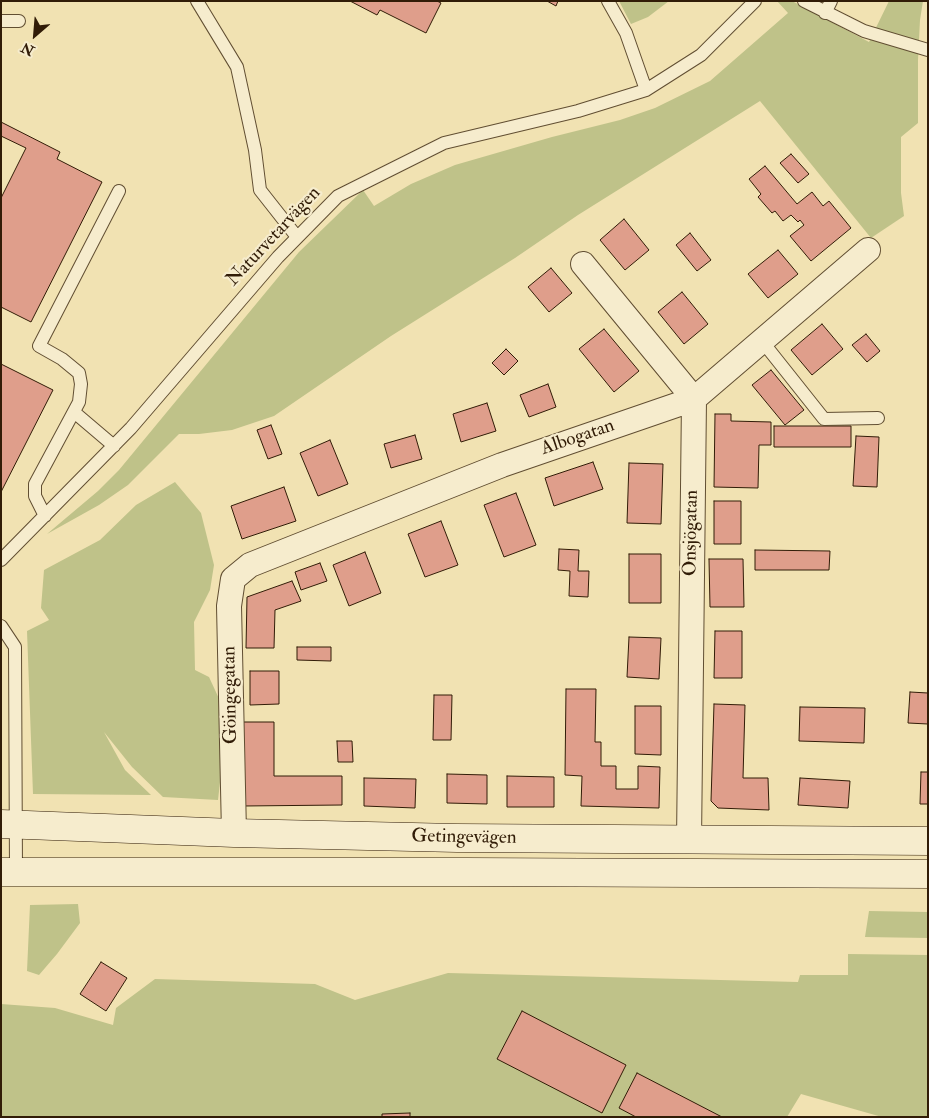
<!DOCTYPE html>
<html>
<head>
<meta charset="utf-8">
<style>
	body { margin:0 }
	#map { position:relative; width:929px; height:1118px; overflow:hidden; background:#f1e2b2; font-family:"IM FELL Double Pica",serif }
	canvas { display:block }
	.frame { position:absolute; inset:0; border:2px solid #311c07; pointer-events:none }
	.north { position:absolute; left:10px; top:10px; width:50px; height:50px; -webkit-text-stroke:4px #f6eccd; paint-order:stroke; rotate:207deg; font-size:14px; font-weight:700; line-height:20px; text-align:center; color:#311c07 }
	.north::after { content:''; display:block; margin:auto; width:18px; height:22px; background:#311c07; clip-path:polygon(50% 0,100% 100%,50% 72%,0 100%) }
</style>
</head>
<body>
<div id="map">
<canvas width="929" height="1118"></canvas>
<div class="frame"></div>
<div class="north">N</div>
</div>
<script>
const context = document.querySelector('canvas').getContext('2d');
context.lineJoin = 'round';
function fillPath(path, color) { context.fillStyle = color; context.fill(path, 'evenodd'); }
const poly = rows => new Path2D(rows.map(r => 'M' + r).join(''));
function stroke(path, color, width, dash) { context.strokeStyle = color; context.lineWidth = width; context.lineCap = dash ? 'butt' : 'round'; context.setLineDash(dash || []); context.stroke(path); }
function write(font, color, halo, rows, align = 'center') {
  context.font = font + ' "IM FELL Double Pica",serif'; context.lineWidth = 4.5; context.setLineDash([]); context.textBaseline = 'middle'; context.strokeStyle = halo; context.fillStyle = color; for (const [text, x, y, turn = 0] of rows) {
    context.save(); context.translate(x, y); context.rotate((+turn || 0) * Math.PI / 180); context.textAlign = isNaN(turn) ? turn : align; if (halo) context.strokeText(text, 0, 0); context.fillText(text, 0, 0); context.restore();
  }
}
fillPath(poly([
	[619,1,669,1,648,17,631,24],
	[777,1,792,1,869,42,889,1,923,1,920,20,918,60,918,123,901,137,901,193,904,216,871,238,760,101,578,215,515,258,391,336,274,416,232,430,199,434,179,434,128,485,99,505,47,534,98,491,119,470,299,252,363,190,374,206,411,184,455,165,552,137,620,120,655,108,710,81,788,13],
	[175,482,201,513,214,565,210,590,194,622,195,670,209,677,221,703,221,773,218,800,163,797,132,767,104,732,125,770,151,795,33,794,27,631,49,620,41,608,44,570,100,540,136,505],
	[78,904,80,923,57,954,39,975,27,971,30,905],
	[869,911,928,912,928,938,865,937],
	[848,954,928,955,928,1117,882,1117,801,1094,787,1117,1,1117,1,1004,55,1008,113,1025,116,1008,155,979,315,984,355,1000,448,973,798,982,800,975,848,975]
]), '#bfc289');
const building = poly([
	[350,1,437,1,441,3,426,33,380,10,377,15,350,1],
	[547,1,558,1,556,6,547,1],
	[1,122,60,152,57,159,102,182,31,322,1,307,1,198,26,148,1,136,1,122],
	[791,154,809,174,798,183,780,163,791,154],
	[765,166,797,204,812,192,823,206,829,201,851,228,811,261,790,236,804,225,800,220,798,222,791,215,783,221,775,211,772,213,758,197,761,194,749,179,765,166],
	[624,219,649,250,625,270,600,240,624,219],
	[690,233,711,260,697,271,676,245,690,233],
	[778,250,798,274,768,298,748,274,778,250],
	[551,268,572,293,549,312,528,287,551,268],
	[682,292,708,324,684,344,658,312,682,292],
	[822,324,843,349,812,375,791,350,822,324],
	[604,329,639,371,614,392,579,349,604,329],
	[866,334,880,351,867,362,852,345,866,334],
	[506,349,518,361,504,375,492,363,506,349],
	[1,364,53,390,1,492,1,364],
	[771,370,804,410,785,425,752,385,771,370],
	[548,384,556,407,529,417,520,395,548,384],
	[487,403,496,431,461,442,453,414,487,403],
	[715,414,731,414,731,421,771,422,771,445,759,445,758,488,714,487,715,414],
	[271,425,282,454,268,459,257,430,271,425],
	[774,426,851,426,851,447,774,447,774,426],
	[415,435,422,459,391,468,384,444,415,435],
	[856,436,879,437,877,487,853,486,856,436],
	[330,440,348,484,318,496,300,453,330,440],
	[593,462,603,489,554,506,545,478,593,462],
	[629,463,663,464,661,524,627,523,629,463],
	[284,487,296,521,242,539,231,506,284,487],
	[516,493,536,545,504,557,484,505,516,493],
	[714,501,741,501,741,544,714,544,714,501],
	[441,521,458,565,425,577,408,534,441,521],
	[559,549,579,550,578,571,589,571,588,597,569,596,570,571,558,570,559,549],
	[755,550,830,551,829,570,755,570,755,550],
	[365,552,381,593,349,606,333,565,365,552],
	[629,554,661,554,661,603,629,603,629,554],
	[709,559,743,559,744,607,710,607,709,559],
	[320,563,327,581,301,590,295,572,320,563],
	[292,581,301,601,275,610,274,648,246,648,247,597,292,581],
	[715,631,742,631,742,678,714,678,715,631],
	[629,637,661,638,659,679,627,677,629,637],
	[297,647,331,647,331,661,297,660,297,647],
	[250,671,279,671,279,704,250,705,250,671],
	[566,689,596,689,595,742,601,742,601,766,616,766,616,789,638,789,638,766,660,767,659,808,581,806,582,776,565,775,566,689],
	[910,692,928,693,928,724,908,723,910,692],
	[434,695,452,695,451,740,433,740,434,695],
	[714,704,745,705,743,778,768,778,769,810,718,808,711,801,714,704],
	[635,706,661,706,661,755,635,754,635,706],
	[800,707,865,708,864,743,799,741,800,707],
	[243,722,274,722,274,776,342,776,342,805,243,806,243,722],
	[337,741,352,741,353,762,338,762,337,741],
	[921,772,928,772,928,804,920,804,921,772],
	[447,774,487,775,487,804,447,803,447,774],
	[507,776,554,777,554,807,507,807,507,776],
	[364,778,416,779,415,808,364,806,364,778],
	[800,778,850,781,848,808,798,805,800,778],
	[101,962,127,978,106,1011,80,994,101,962],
	[522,1011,626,1065,602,1113,497,1059,522,1011],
	[637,1073,722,1117,636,1117,619,1108,637,1073],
	[410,1113,410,1117,382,1117,382,1114,410,1113]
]);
fillPath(building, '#df9e8b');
stroke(building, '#311c07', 1);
const service = poly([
	[197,1,237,67,255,150,260,190,297,237],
	[608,1,626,33,646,90],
	[804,1,864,31,928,50],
	[825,13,831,1],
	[1,21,19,21],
	[762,341,824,419,878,418],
	[74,412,114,446],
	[45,516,35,496,35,484,79,402,81,384,79,373,62,359,39,346,119,191],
	[1,560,131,428,278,257,338,196,444,143,578,111,646,90,701,55,755,1],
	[1,626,15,647,16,873]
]);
const minor = poly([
	[583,264,694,399,689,841],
	[234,833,229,606,233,579,250,565,502,465,694,399,868,250]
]);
const secondary = poly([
	[1,824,234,833,457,838,928,841],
	[1,872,467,872,928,874]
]);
stroke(service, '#614e32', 14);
stroke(minor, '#614e32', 26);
stroke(secondary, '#311c07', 29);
stroke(service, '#f6eccd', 12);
stroke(minor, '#f6eccd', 24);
stroke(secondary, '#f6eccd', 28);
write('19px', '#311c07', '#f6eccd', [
	["Naturvetarvägen",274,237,-47],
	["Albogatan",578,438,-19],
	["Onsjögatan",692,533,-89],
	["Göingegatan",231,695,-91],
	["Getingevägen",464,838,1]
]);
</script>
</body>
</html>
